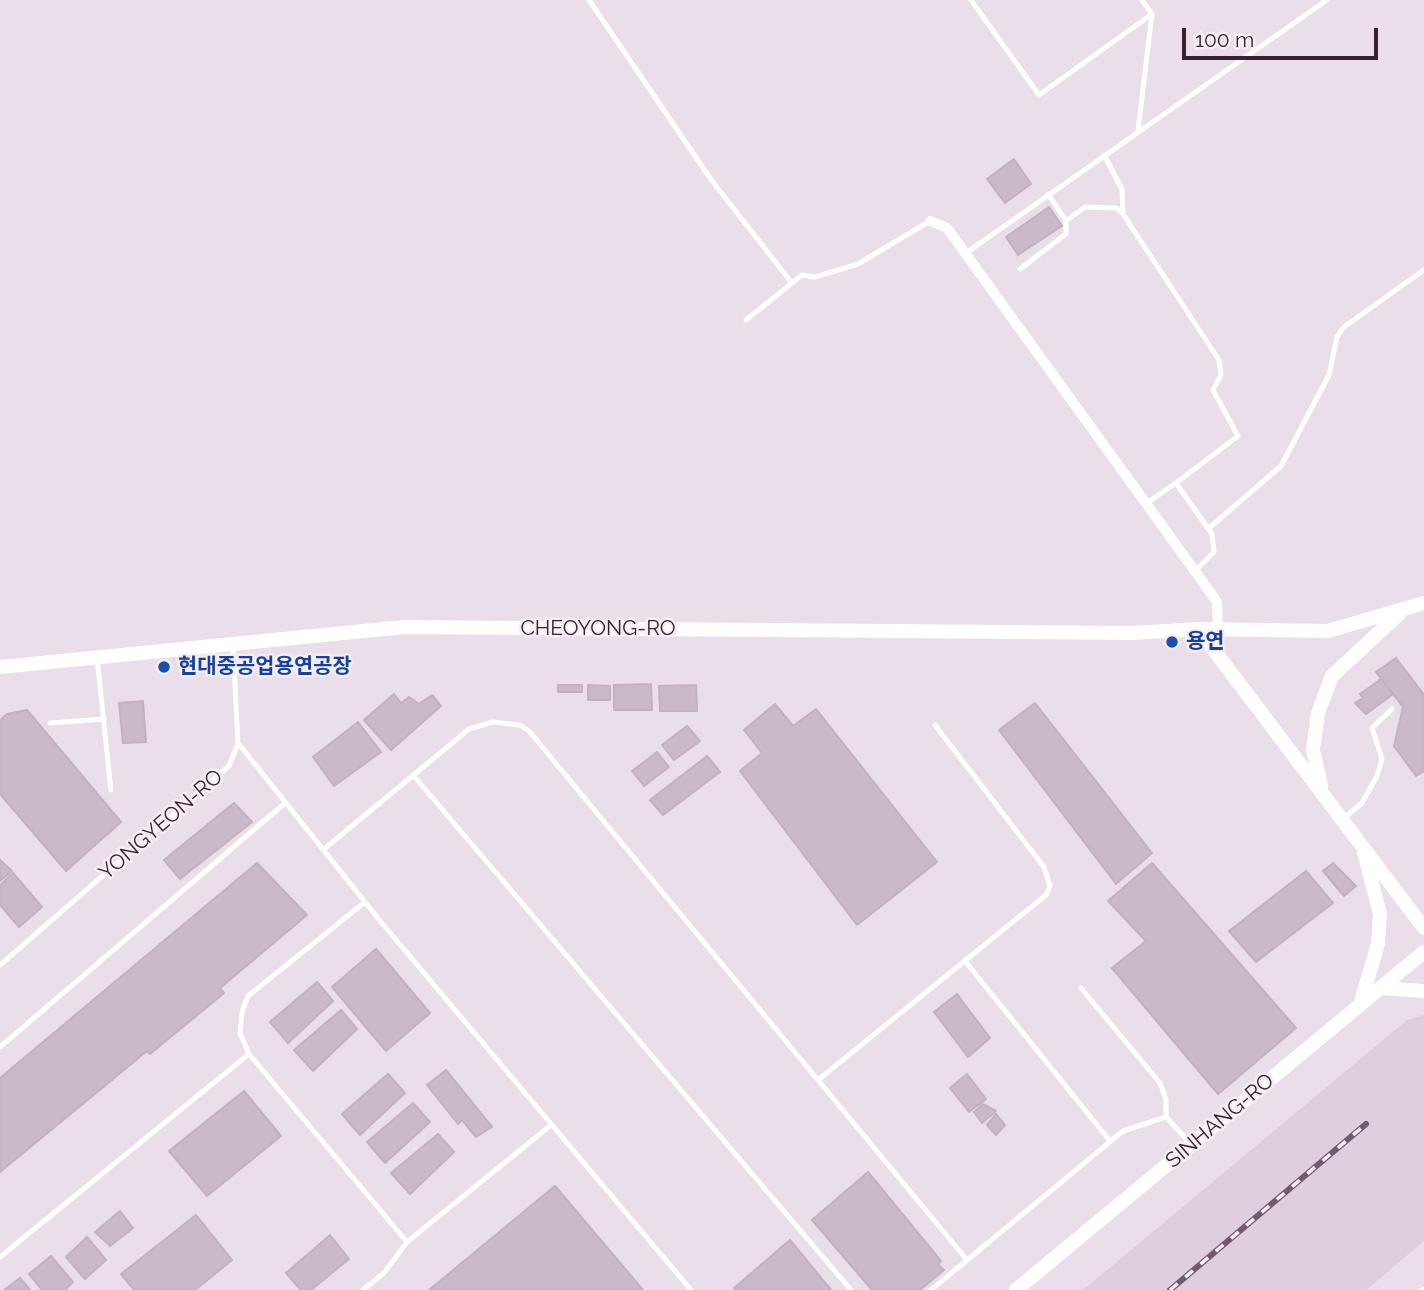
<!DOCTYPE html>
<html>
<head>
<meta charset="utf-8">
<style>
	body { margin:0 }
	#map { position:relative; width:1424px; height:1290px; overflow:hidden; background:#e9dee9; font-family:Raleway,sans-serif }
	canvas { display:block }
	.scale { position:absolute; left:1182px; top:28px; width:196px; height:32px; box-sizing:border-box; border:4px solid #392033; border-top:0; padding-left:9px; font-size:21px; line-height:24px; white-space:nowrap; color:#392033; -webkit-text-stroke:5px #f6eef6; paint-order:stroke }
</style>
</head>
<body>
<div id="map">
<canvas width="1424" height="1290"></canvas>
<div class="scale">100 m</div>
</div>
<script>
const context = document.querySelector('canvas').getContext('2d');
context.lineJoin = 'round';
function fillPath(path, color) { context.fillStyle = color; context.fill(path, 'evenodd'); }
const poly = rows => new Path2D(rows.map(r => 'M' + r).join(''));
function stroke(path, color, width, dash) { context.strokeStyle = color; context.lineWidth = width; context.lineCap = dash ? 'butt' : 'round'; context.setLineDash(dash || []); context.stroke(path); }
function write(font, color, halo, rows, align = 'center') {
  context.font = font + ' Raleway,"Noto Sans KR",sans-serif'; context.lineWidth = 5; context.setLineDash([]); context.textBaseline = 'middle'; context.strokeStyle = halo; context.fillStyle = color; for (const [text, x, y, turn = 0] of rows) {
    context.save(); context.translate(x, y); context.rotate((+turn || 0) * Math.PI / 180); context.textAlign = isNaN(turn) ? turn : align; if (halo) context.strokeText(text, 0, 0); context.fillText(text, 0, 0); context.restore();
  }
}
fillPath(poly([
	[1424,1015,1424,1241,1366,1290,1083,1290,1407,1020]
]), '#ddcfdd');
const building = poly([
	[1014,159,1031,184,1005,203,987,179,1014,159],
	[1049,207,1062,226,1018,255,1006,237,1049,207],
	[1396,658,1424,695,1424,771,1416,776,1394,746,1403,707,1376,672,1396,658],
	[1381,679,1393,694,1366,714,1355,703,1363,698,1360,694,1381,679],
	[651,684,652,710,614,710,614,685,651,684],
	[558,685,582,685,582,692,558,692,558,685],
	[588,685,610,686,610,700,588,700,588,685],
	[696,685,697,711,660,711,659,686,696,685],
	[394,694,401,703,409,697,419,704,432,695,441,706,391,750,364,720,394,694],
	[143,701,146,742,123,743,119,703,143,701],
	[1035,703,1152,853,1116,884,999,730,1035,703],
	[775,704,793,726,816,709,937,862,857,925,740,771,762,753,744,730,775,704],
	[27,710,121,822,66,871,0,794,0,720,7,714,27,710],
	[358,722,381,752,334,786,313,757,358,722],
	[687,726,700,741,674,760,662,745,687,726],
	[657,752,669,767,644,786,632,771,657,752],
	[707,756,720,772,663,815,650,800,707,756],
	[234,803,252,822,180,879,164,860,234,803],
	[0,860,12,871,0,881,0,860],
	[257,863,307,915,220,988,224,993,150,1054,147,1051,0,1172,0,1078,257,863],
	[1152,863,1296,1028,1218,1094,1112,968,1146,941,1108,901,1152,863],
	[1333,863,1356,886,1344,896,1323,871,1333,863],
	[1306,871,1333,903,1256,962,1229,931,1306,871],
	[13,873,42,907,19,927,0,905,0,885,13,873],
	[376,949,430,1013,386,1051,332,987,376,949],
	[317,982,333,1001,288,1043,270,1022,317,982],
	[957,994,990,1038,968,1057,934,1012,957,994],
	[341,1010,357,1029,313,1071,294,1050,341,1010],
	[446,1070,492,1127,476,1137,462,1120,458,1124,427,1085,446,1070],
	[388,1074,405,1093,360,1135,342,1114,388,1074],
	[967,1074,986,1099,969,1112,950,1088,967,1074],
	[244,1091,281,1136,207,1196,169,1151,244,1091],
	[413,1103,430,1122,385,1163,367,1142,413,1103],
	[983,1104,996,1111,982,1123,974,1112,983,1104],
	[996,1114,1005,1125,996,1135,987,1125,996,1114],
	[438,1134,454,1152,410,1194,391,1173,438,1134],
	[868,1172,941,1261,938,1264,944,1270,920,1290,872,1290,812,1220,868,1172],
	[555,1186,643,1290,429,1290,555,1186],
	[120,1211,133,1228,110,1246,95,1232,120,1211],
	[196,1215,232,1260,195,1290,134,1290,121,1274,196,1215],
	[330,1235,349,1259,311,1290,301,1290,286,1273,330,1235],
	[87,1237,106,1260,85,1279,66,1257,87,1237],
	[790,1240,831,1290,736,1290,734,1288,790,1240],
	[51,1256,73,1282,65,1290,42,1290,29,1274,51,1256],
	[20,1278,30,1290,4,1290,20,1278]
]);
fillPath(building, '#cabac9');
stroke(building, '#c3b0c1', 2);
stroke(poly([
	[589,0,712,181,792,283],
	[971,0,1039,95,1152,14,1142,0],
	[1138,131,1152,14],
	[1104,155,1122,189,1123,214,1219,360,1221,375,1213,390,1238,436,1176,483],
	[1048,194,1066,221,1085,207,1116,208,1123,214],
	[966,253,1327,0],
	[1020,269,1066,234,1066,221],
	[746,320,802,275,815,277,858,264,930,221],
	[1147,503,1176,483,1212,534,1214,552,1195,571],
	[1208,529,1281,466,1329,375,1337,337,1344,327,1424,270],
	[97,658,111,790],
	[50,723,104,719],
	[238,743,381,922,691,1290],
	[413,775,851,1290],
	[1344,818,1362,803,1377,776,1382,759,1372,728,1392,709],
	[323,850,469,729,493,722,520,725,529,731,967,1260],
	[365,902,248,996,242,1012,240,1033,249,1054,407,1242,551,1125],
	[965,961,1110,1141],
	[0,965,229,766,238,743,233,647],
	[0,1047,285,803],
	[818,1080,1046,895,1050,886,1044,867,935,725],
	[1166,1117,1190,1143],
	[0,1257,249,1054],
	[363,1290,384,1273,407,1242],
	[931,1290,1123,1131,1166,1117,1166,1099,1160,1083,1081,988],
	[1422,1290,1424,1289]
]), '#fff', 5);
stroke(poly([
	[930,221,947,228,1210,592,1217,602,1218,629]
]), '#fff', 10);
stroke(poly([
	[1198,629,1424,928],
	[0,667,404,627,1133,633,1198,629,1328,631,1424,603],
	[1321,786,1313,750,1318,713,1332,676,1400,613],
	[1381,988,1424,991],
	[1360,1005,1378,944,1380,914,1364,852],
	[1016,1290,1424,952]
]), '#fff', 14);
const rail = poly([
	[1170,1290,1366,1124]
]);
stroke(rail, '#75596f', 6);
stroke(rail, '#f6eef6', 3.5, [10]);
for (const [x, y, r, color] of [
	[1172,642,7,"#1a4fb4"],
	[164,667,7,"#1a4fb4"]
]) { const dot = new Path2D(); dot.arc(x, y, r, 0, 2 * Math.PI); context.fillStyle = color; context.fill(dot); stroke(dot, '#f6eef6', 2.5); }
write('21px', '#392033', '#f6eef6', [
	["CHEOYONG-RO",598,629],
	["YONGYEON-RO",161,825,-41],
	["SINHANG-RO",1220,1121,-40]
]);
write('bold 21px', '#164399', '#f6eef6', [
	["용연",1186,642],
	["현대중공업용연공장",178,667]
], 'left');
</script>
</body>
</html>
